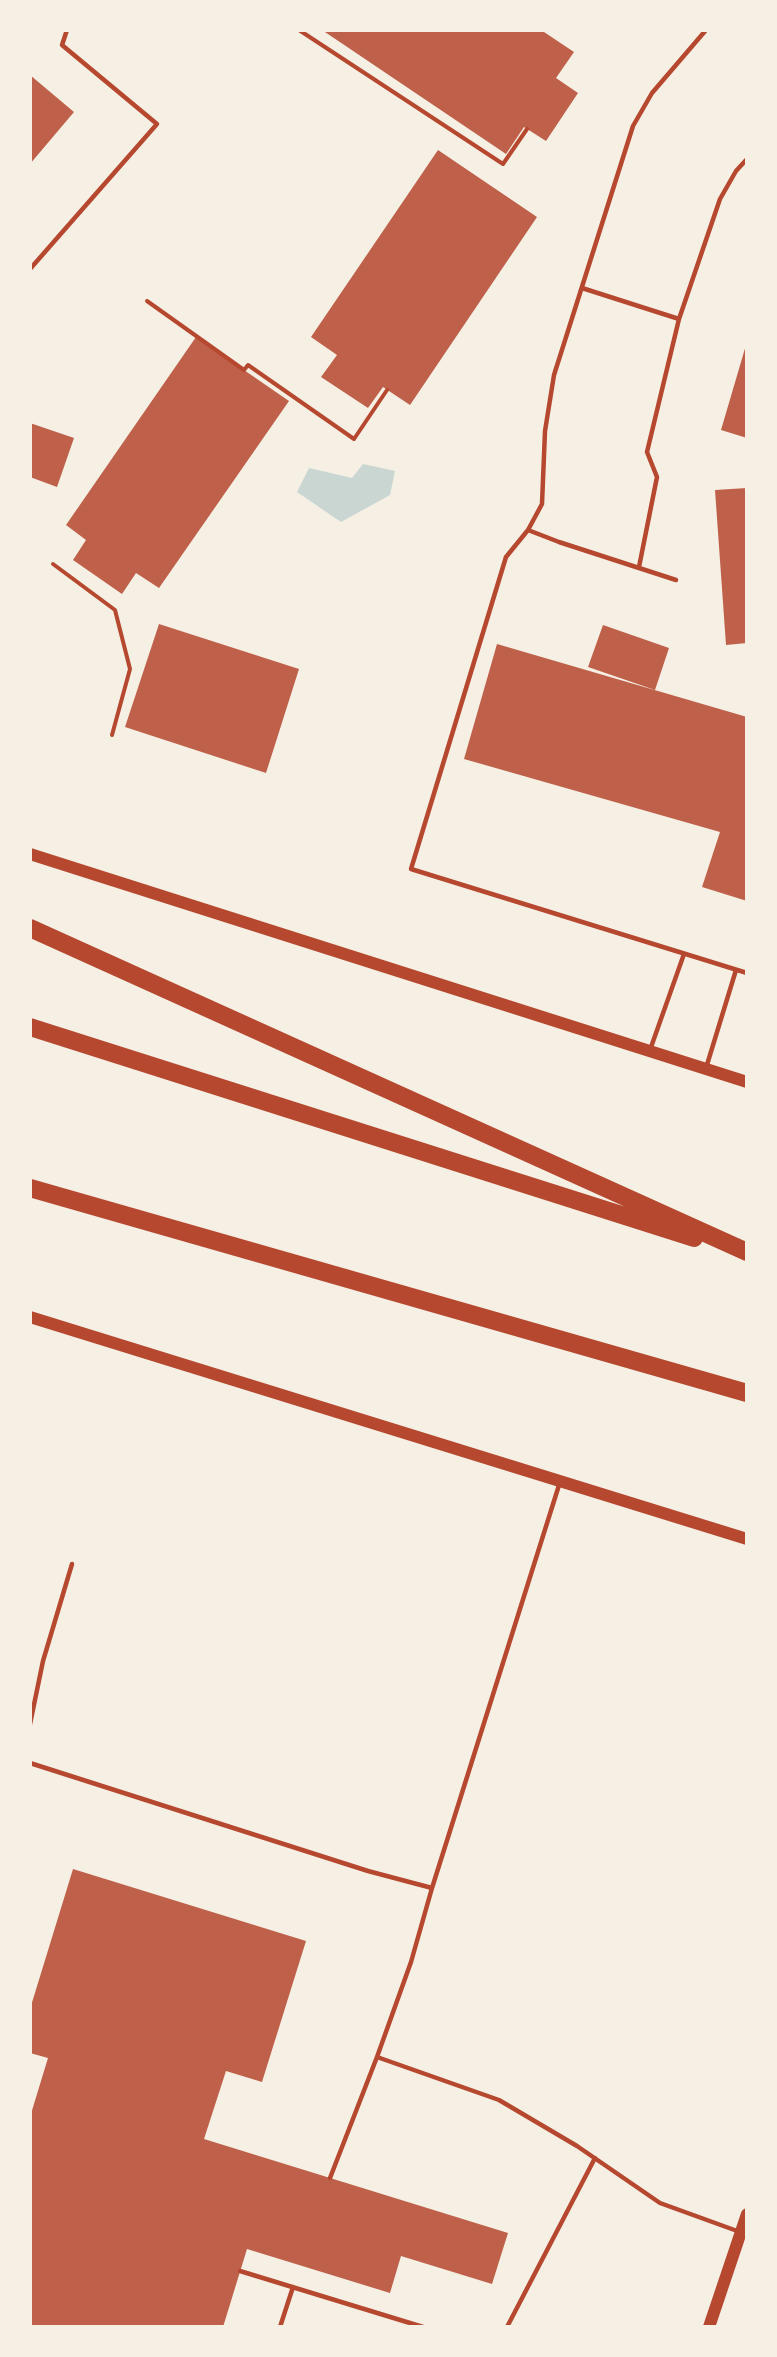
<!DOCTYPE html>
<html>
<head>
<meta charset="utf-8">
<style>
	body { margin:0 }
	#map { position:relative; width:777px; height:2357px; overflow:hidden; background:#f6efe4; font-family:Montserrat,sans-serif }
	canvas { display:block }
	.frame { position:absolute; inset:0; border:32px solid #f6efe4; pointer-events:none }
</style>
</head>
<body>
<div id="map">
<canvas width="777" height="2357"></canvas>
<div class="frame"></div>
</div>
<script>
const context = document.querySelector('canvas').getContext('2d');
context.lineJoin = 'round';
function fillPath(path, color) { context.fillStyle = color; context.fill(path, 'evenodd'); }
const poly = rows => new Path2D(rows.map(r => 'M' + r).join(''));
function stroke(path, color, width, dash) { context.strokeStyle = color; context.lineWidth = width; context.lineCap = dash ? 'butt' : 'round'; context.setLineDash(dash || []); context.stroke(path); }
fillPath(poly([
	[363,464,395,471,390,495,341,522,297,492,309,468,352,478]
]), '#c9d6d2');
fillPath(poly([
	[322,30,541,30,574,52,556,78,578,93,546,141,524,127,506,154],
	[30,75,74,112,30,164],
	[438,150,537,217,410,405,383,387,368,408,321,377,337,355,311,337],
	[196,337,289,401,159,588,136,573,122,594,73,560,86,540,66,525],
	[746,345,747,345,747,438,721,430],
	[30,423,74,438,57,487,30,477],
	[747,488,747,643,726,645,715,490],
	[159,624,299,669,266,773,125,727],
	[603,625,669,648,655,690,588,667],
	[497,644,747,717,747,901,702,887,720,832,464,759],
	[73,1869,306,1941,262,2082,226,2071,204,2139,508,2233,492,2284,401,2256,390,2293,247,2249,223,2327,30,2327,30,2117,48,2058,30,2053,30,2009]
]), '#bf614a');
stroke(poly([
	[299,30,503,164,527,129],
	[147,301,244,370,248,365,354,439,387,390],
	[53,564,115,610,130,669,112,735]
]), '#b5482f', 4);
stroke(poly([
	[706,30,652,93,633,126,554,375,545,431,542,504,528,530,506,557,411,869,747,973],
	[30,269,157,124,62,45,67,30],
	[582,288,679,319],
	[528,530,559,542,676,580],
	[639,567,657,477,647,452,679,319,720,199,736,171,747,159],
	[650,1050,684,954],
	[706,1068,736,970],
	[30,1724,43,1661,72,1564],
	[30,1763,368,1871,432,1888],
	[377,2057,499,2100,577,2146,660,2203,740,2232],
	[330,2178,377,2057,411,1962,432,1888,560,1482],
	[240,2271,423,2327],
	[280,2327,293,2287],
	[507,2327,595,2158]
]), '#b5482f', 4.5);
stroke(poly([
	[30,854,747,1082],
	[30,1317,747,1539],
	[709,2327,747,2214]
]), '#b5482f', 12);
stroke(poly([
	[30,928,747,1252],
	[30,1027,694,1238],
	[30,1188,747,1393]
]), '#b5482f', 18);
</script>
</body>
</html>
